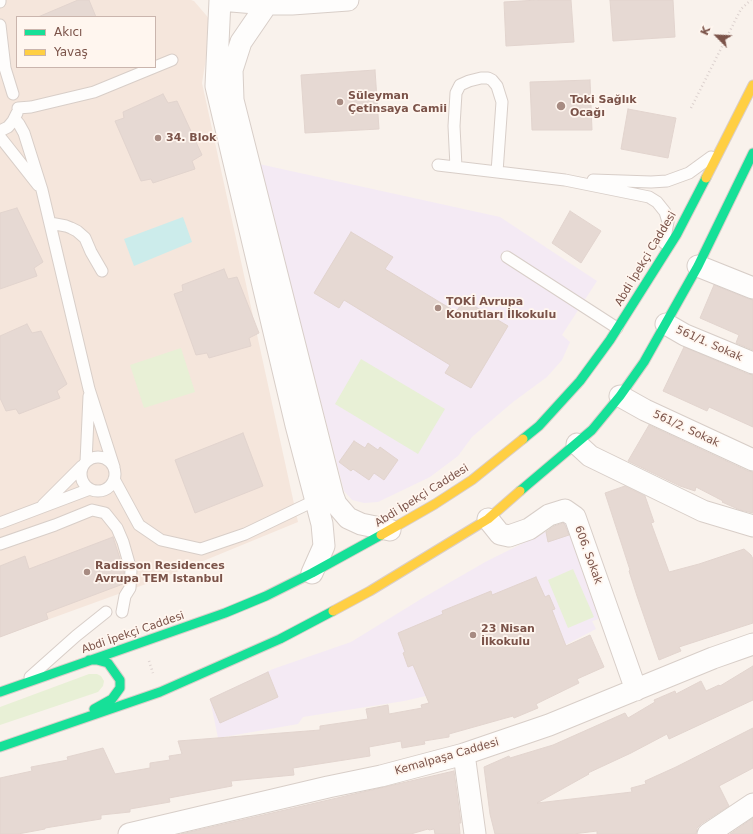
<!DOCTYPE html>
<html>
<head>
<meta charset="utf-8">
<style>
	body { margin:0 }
	#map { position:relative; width:753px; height:834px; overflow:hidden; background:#f9f2ec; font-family:"DejaVu Sans",sans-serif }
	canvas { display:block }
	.legend { position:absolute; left:16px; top:16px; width:140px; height:52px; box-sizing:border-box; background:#fff6ef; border:1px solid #cab5ad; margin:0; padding:5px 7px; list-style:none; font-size:12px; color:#7b5349 }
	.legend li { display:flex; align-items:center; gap:8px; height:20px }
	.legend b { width:20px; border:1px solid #cab5ad }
	.north { position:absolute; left:697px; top:16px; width:40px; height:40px; -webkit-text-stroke:3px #fff6ef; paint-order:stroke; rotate:294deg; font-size:11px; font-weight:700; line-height:16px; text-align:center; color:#7b5349 }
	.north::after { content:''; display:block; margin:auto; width:14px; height:18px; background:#7b5349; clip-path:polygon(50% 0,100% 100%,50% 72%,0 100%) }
</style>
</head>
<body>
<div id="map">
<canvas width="753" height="834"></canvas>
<ul class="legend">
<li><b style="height:5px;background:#16e098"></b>Akıcı</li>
<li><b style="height:5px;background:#ffcf43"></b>Yavaş</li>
</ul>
<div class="north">K</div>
</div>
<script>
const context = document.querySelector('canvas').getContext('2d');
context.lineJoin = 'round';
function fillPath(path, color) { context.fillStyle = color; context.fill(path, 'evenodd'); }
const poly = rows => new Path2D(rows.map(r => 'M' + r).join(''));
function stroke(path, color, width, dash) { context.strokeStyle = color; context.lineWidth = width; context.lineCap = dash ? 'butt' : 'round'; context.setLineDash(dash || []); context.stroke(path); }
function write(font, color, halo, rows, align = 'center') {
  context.font = font + ' "DejaVu Sans",sans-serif'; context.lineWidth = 3.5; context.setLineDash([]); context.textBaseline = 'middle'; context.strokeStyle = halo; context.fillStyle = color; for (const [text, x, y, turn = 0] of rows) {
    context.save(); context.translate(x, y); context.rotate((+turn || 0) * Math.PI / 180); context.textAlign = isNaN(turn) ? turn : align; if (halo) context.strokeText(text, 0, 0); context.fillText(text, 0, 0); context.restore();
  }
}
fillPath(poly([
	[0,0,191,0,194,1,212,22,202,83,298,522,157,580,0,637],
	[17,17,155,17,155,67,17,67]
]), '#f5e6dc');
fillPath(poly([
	[259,164,500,217,597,281,562,335,570,342,562,360,547,377,513,402,472,437,458,456,430,477,378,502,364,503,352,500,344,491],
	[566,522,599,619,592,621,596,629,548,654,487,682,404,701,303,717,298,724,218,738,210,699,273,669,351,642,421,599,487,561]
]), '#f4eaf4');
fillPath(poly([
	[181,348,195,392,144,408,130,365],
	[361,359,445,409,418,454,335,404],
	[573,569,594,617,568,628,548,580],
	[89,674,97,674,101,676,104,681,103,686,98,692,0,725,0,707]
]), '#e8f0d6');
fillPath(poly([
	[183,217,192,242,134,266,124,239]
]), '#cceceb');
const building = poly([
	[78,0,89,0,96,17,38,17,78,0],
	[538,0,571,0,574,42,506,46,504,2,538,0],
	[610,0,673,0,675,37,613,41,610,0],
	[375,70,379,129,305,133,301,75,375,70],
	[590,80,592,130,532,130,530,82,590,80],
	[163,94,168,103,177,101,202,155,192,161,195,169,153,183,151,179,141,181,115,121,124,118,123,112,163,94],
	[628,109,676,118,668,158,621,149,628,109],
	[17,208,43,262,34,268,37,276,0,289,0,213,17,208],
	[570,211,601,231,581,263,552,243,570,211],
	[351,232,393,257,385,269,456,312,464,300,508,326,471,388,445,373,450,365,344,300,339,308,314,293,351,232],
	[224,269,228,279,237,277,259,333,249,338,251,346,209,358,207,353,196,355,174,294,183,291,182,285,224,269],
	[714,285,749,299,753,300,753,350,736,343,739,335,700,318,714,285],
	[27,324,32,333,41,331,67,384,57,391,60,398,19,414,16,409,6,411,0,398,0,336,27,324],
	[684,347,748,374,753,375,753,427,709,407,707,411,663,391,684,347],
	[649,425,748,471,753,472,753,513,740,510,722,502,723,501,696,487,695,491,680,486,628,461,649,425],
	[243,433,263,486,195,513,175,460,243,433],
	[354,441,365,448,368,443,378,450,380,447,398,460,384,480,374,473,369,480,353,469,351,471,339,462,354,441],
	[625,486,645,496,654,522,651,523,669,572,699,564,744,549,751,555,753,559,753,623,679,647,681,651,659,660,637,596,629,571,630,570,605,493,625,486],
	[563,523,565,525,569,535,548,542,546,532,554,526,563,523],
	[113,537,124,571,123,584,46,613,48,619,0,637,0,566,25,556,29,569,113,537],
	[536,577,545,597,549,595,555,609,552,610,566,646,590,635,604,667,577,679,579,683,536,704,538,708,514,718,513,716,449,734,449,737,424,741,425,744,402,748,401,741,369,747,370,756,293,768,294,775,231,781,232,786,169,798,170,802,130,809,130,812,101,815,101,819,45,828,45,829,18,834,0,834,0,778,32,771,31,767,68,760,67,757,103,748,115,774,150,768,150,763,170,760,169,756,182,754,178,741,320,730,320,726,368,719,366,709,388,705,389,714,422,708,421,705,429,703,413,665,408,667,403,653,405,652,398,633,443,614,442,611,491,591,492,595,536,577],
	[753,666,753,700,669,739,667,734,631,753,588,773,589,774,537,803,632,792,631,788,646,784,645,781,676,767,753,728,753,768,719,786,729,806,701,824,697,828,696,834,597,834,597,831,573,834,495,834,490,814,484,767,509,756,510,758,553,745,625,713,628,718,655,702,654,700,675,691,676,694,701,681,706,691,719,685,720,686,753,666],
	[268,672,278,697,220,723,210,699,268,672],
	[454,771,461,823,459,823,460,834,435,834,434,829,429,830,428,829,411,834,181,834,454,771],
	[753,818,753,834,730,834,753,818]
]);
fillPath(building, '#e6d9d3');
stroke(building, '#e2d4ce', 1);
const lane = poly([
	[0,2,0,0],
	[0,25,5,68,13,94],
	[18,108,31,107,94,92,172,60],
	[15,119,19,124,24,133,42,190,89,389,114,467],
	[0,131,8,127,13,121,17,113],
	[0,137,38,185],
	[438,165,565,180,649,197,657,202,665,212,668,222,664,243],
	[456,167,454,126,456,93,460,85,469,81,481,78,488,78,492,80,497,86,502,102,497,172],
	[593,180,651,182,667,181,689,173,711,157],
	[50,223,66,226,71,228,77,231,85,238,91,252,102,271],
	[507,257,617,328],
	'81 474a17 17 0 1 1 34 0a17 17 0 1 1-34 0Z',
	[86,462,89,396],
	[114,479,139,525,161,540,201,549,245,534,316,500],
	[43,505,82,466],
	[0,523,90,489],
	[0,544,55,525,92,510,105,513,117,528,123,542,131,570,130,588,125,596,122,612],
	[30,677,76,636,106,612]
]);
const street = poly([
	[348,0,292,4,267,4,241,42,232,70,233,100,333,496,336,504,348,518,361,524,390,530],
	[267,4,220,0,216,86,296,425,322,524,324,546,312,573],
	[698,266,753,288],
	[666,324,685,335,753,363],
	[620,396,645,410,753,460],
	[577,444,590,456,703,511,753,526],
	[488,519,500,534,509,536,529,529,549,515,565,510,575,517,636,690],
	[464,754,475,834],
	[129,834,328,787,381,776,464,754,549,725,713,658,753,644],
	[708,834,753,804]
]);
const fast = poly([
	[523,439,539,426,580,381,610,340,677,234,706,178],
	[520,491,592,430,620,396,644,362,698,266,753,153],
	[89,660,97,660,108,663,120,680,120,688,112,699,94,709],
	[0,692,225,613,266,596,312,573,381,535],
	[0,747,160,692,280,639,333,611]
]);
const slow = poly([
	[706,178,753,85],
	[381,535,435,504,472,480,523,439],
	[333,611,370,591,488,519,520,491]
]);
stroke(lane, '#d8cec8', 13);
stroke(street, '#d8cec8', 23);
stroke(fast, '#dacec9', 11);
stroke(slow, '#dacec9', 11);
stroke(poly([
	[691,108,741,9,751,0],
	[149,661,153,673]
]), '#dcd1ce', 2.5, [1, 3]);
stroke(lane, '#fefdfc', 11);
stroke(street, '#fefdfc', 21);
stroke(fast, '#16e098', 9);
stroke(slow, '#ffcf43', 9);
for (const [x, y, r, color] of [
	[340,102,4,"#a78b82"],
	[561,106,5,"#a78b82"],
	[158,138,4,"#a78b82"],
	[438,308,4,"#a78b82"],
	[87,572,4,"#a78b82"],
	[473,635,4,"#a78b82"]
]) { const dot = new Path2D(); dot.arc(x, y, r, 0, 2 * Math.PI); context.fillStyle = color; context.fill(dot); stroke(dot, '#fff6ef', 1.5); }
write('bold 11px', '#7b5349', '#fff6ef', [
	["Süleyman",348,96],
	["Çetinsaya Camii",348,109],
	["Toki Sağlık",570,100],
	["Ocağı",570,113],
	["34. Blok",166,138],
	["TOKİ Avrupa",446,302],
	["Konutları İlkokulu",446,315],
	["Radisson Residences",95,566],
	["Avrupa TEM Istanbul",95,579],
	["23 Nisan",481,629],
	["İlkokulu",481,642]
], 'left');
write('11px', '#7b5349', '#fff6ef', [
	["Abdi İpekçi Caddesi",646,259,-59],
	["561/1. Sokak",709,344,24],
	["561/2. Sokak",686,429,25],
	["Abdi İpekçi Caddesi",422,496,-32],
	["606. Sokak",588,555,70],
	["Abdi İpekçi Caddesi",133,633,-19],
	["Kemalpaşa Caddesi",447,757,-16]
]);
</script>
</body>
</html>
